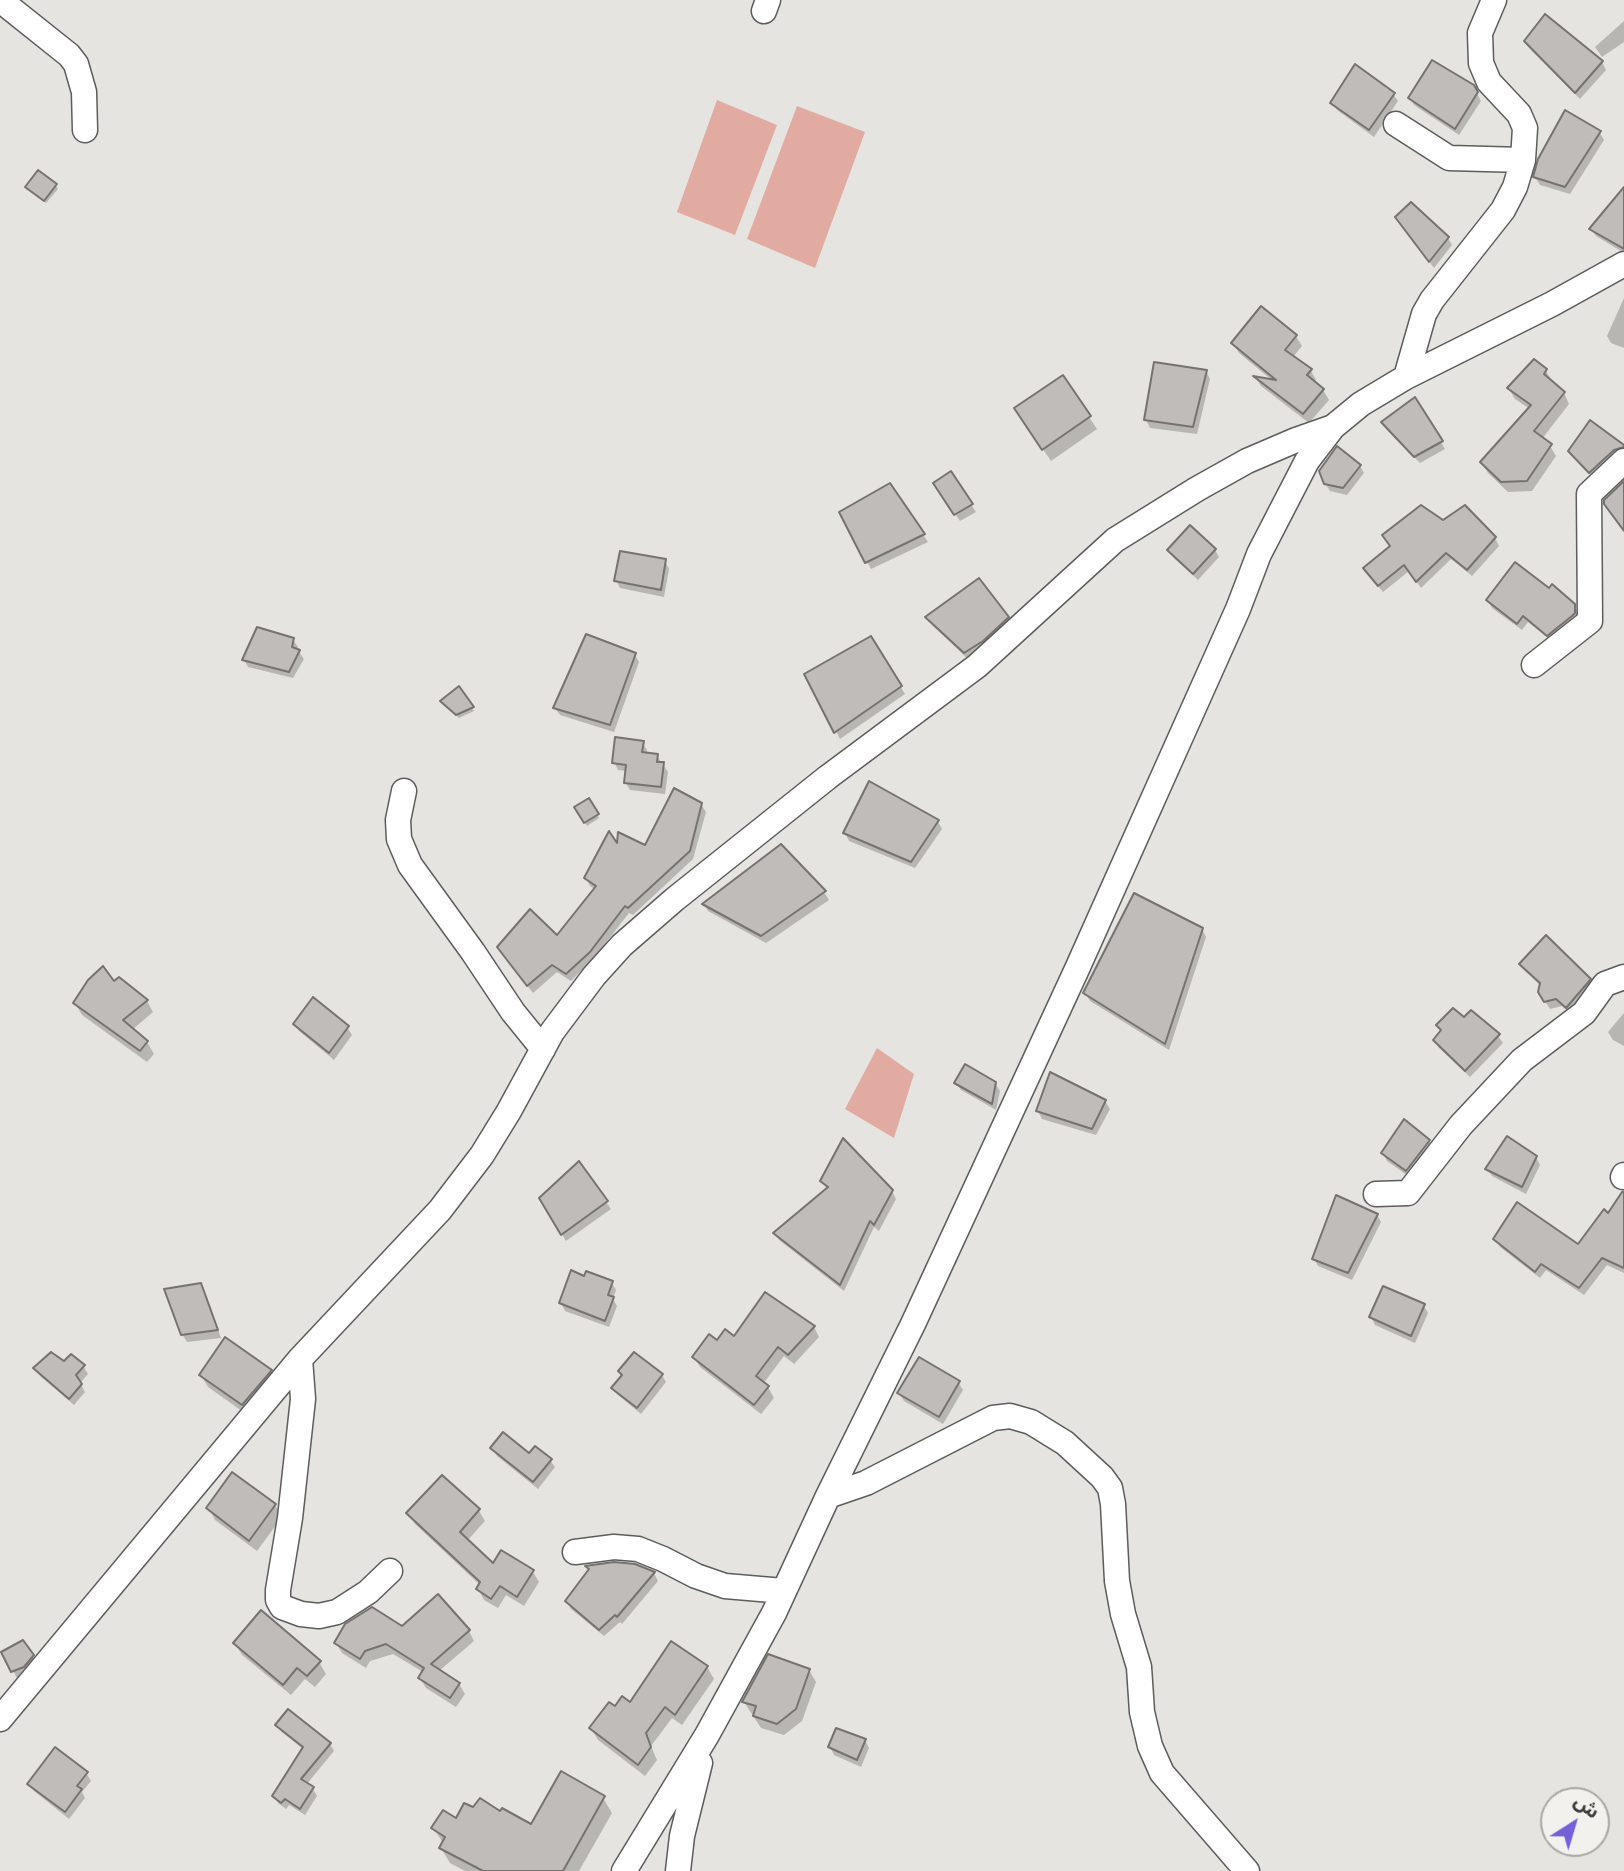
<!DOCTYPE html>
<html>
<head>
<meta charset="utf-8">
<style>
	body { margin:0 }
	#map { position:relative; width:1624px; height:1871px; overflow:hidden; background:#e5e4e0; font-family:Georgia,"Noto Sans Arabic",serif }
	canvas { display:block }
	.north { position:absolute; left:1540px; top:1787px; width:70px; height:70px; box-sizing:border-box; background:#f2f1ed; border:2px solid #a8a8a5; border-radius:50%; rotate:37deg; font-size:19px; font-weight:700; line-height:28px; text-align:center; color:#3a3a38 }
	.north::after { content:''; display:block; margin:auto; width:24px; height:32px; background:#7560da; clip-path:polygon(50% 0,100% 100%,50% 72%,0 100%) }
</style>
</head>
<body>
<div id="map">
<canvas width="1624" height="1871"></canvas>
<div class="north">ش</div>
</div>
<script>
const context = document.querySelector('canvas').getContext('2d');
context.lineJoin = 'round';
function fillPath(path, color) { context.fillStyle = color; context.fill(path, 'evenodd'); }
const poly = rows => new Path2D(rows.map(r => 'M' + r).join(''));
function stroke(path, color, width, dash) { context.strokeStyle = color; context.lineWidth = width; context.lineCap = dash ? 'butt' : 'round'; context.setLineDash(dash || []); context.stroke(path); }
fillPath(poly([
	[717,100,777,125,735,235,677,212],
	[797,106,865,132,815,268,747,239],
	[877,1048,914,1074,894,1138,845,1109]
]), '#e2aba2');
fillPath(poly([
	[1624,21,1624,42,1602,57,1595,47],
	[1526,41,1602,62,1606,70,1580,99,1530,49],
	[1473,86,1481,101,1459,135,1414,105,1410,98],
	[1393,94,1398,101,1374,137,1337,110,1333,103],
	[1600,133,1604,140,1570,194,1540,185,1535,177],
	[56,186,58,189,46,203,27,187],
	[1624,190,1624,253,1596,236,1591,229],
	[1402,225,1448,238,1452,245,1434,268],
	[1624,298,1624,348,1611,343,1607,336],
	[1262,308,1296,336,1302,346,1293,357,1311,371,1316,380,1314,383,1323,390,1329,400,1309,423,1261,386,1256,378,1273,381,1239,353,1233,343],
	[1534,361,1546,371,1552,381,1551,383,1564,393,1569,404,1542,439,1550,446,1556,456,1532,491,1508,492,1488,473,1482,463,1530,409,1515,399,1509,389],
	[1206,371,1210,379,1197,434,1150,428,1146,420],
	[1062,377,1097,429,1051,461,1023,420],
	[1415,399,1445,449,1420,463,1387,430,1383,423],
	[1623,446,1624,455,1595,480,1575,459,1570,451],
	[1360,466,1364,473,1347,495,1330,491,1325,483],
	[950,473,976,512,960,521,939,491],
	[889,485,928,542,871,569,841,512],
	[1443,522,1495,538,1499,546,1472,576,1451,559,1421,588,1409,571,1383,592,1369,575],
	[1169,550,1215,550,1219,557,1198,580,1174,558],
	[665,561,669,569,664,597,620,588,616,580],
	[1488,600,1574,605,1578,613,1578,621,1553,642,1528,622,1522,630,1492,608],
	[927,617,1008,618,1012,625,969,660,932,625],
	[871,639,905,694,840,739,807,675],
	[293,640,298,647,297,651,299,652,304,659,293,678,248,667,244,660],
	[635,655,639,662,614,732,560,715,555,708],
	[459,689,474,711,459,718,442,702],
	[642,742,647,750,646,755,657,756,668,772,665,794,630,790,626,783,627,771,618,770,614,762],
	[869,783,938,822,942,829,915,868,849,841,845,833],
	[588,800,599,818,587,826,576,808],
	[701,804,706,812,693,859,633,915,629,913,593,959,571,981,557,972,533,993,503,955,557,938,596,890,590,886,586,878,618,848,646,847],
	[780,847,824,892,829,900,766,943,708,911,704,904],
	[1202,929,1206,937,1169,1050,1090,1001,1085,993],
	[1521,964,1589,980,1594,987,1571,1014,1562,1006,1550,1009,1539,992,1541,986,1525,971],
	[114,983,147,1001,153,1012,132,1030,147,1042,154,1054,147,1062,82,1015,75,1003],
	[1624,1013,1624,1046,1613,1040,1608,1032],
	[1464,1019,1498,1036,1503,1043,1470,1077,1439,1048,1435,1041,1442,1032,1438,1025],
	[295,1024,347,1027,352,1035,334,1060,299,1031],
	[956,1083,995,1083,1000,1091,996,1110,961,1090],
	[1105,1101,1110,1109,1096,1135,1042,1119,1038,1111],
	[1404,1122,1429,1141,1433,1149,1411,1178,1387,1161,1383,1153],
	[1536,1157,1540,1165,1526,1194,1492,1176,1487,1169],
	[822,1181,892,1191,896,1199,879,1231,874,1227,844,1291,779,1240,775,1233,827,1189],
	[1624,1193,1624,1273,1607,1265,1584,1295,1546,1270,1540,1278,1500,1247,1495,1239,1579,1246,1609,1215],
	[541,1199,606,1202,611,1209,566,1241],
	[1377,1215,1381,1222,1352,1280,1318,1266,1314,1259],
	[585,1278,612,1283,616,1290,613,1299,617,1306,609,1327,565,1311,561,1303],
	[201,1285,205,1293,221,1338,187,1342,182,1334],
	[766,1294,814,1327,819,1337,794,1364,784,1356,763,1384,768,1387,774,1398,761,1414,700,1367,694,1357,717,1343,735,1338],
	[1424,1306,1428,1313,1415,1343,1375,1325,1371,1317],
	[65,1363,83,1366,88,1374,80,1383,85,1392,74,1405,40,1376,36,1369],
	[270,1371,277,1383,249,1416,208,1387,201,1375],
	[662,1375,666,1382,641,1414,618,1395,613,1388,623,1376],
	[958,1382,963,1390,943,1424,904,1401,899,1393],
	[493,1449,550,1460,555,1467,538,1489,497,1456],
	[442,1477,479,1511,485,1521,467,1541,493,1565,533,1572,539,1582,524,1606,506,1595,498,1608,484,1600,478,1589,480,1585,415,1524,409,1514],
	[275,1505,282,1517,257,1551,215,1520,209,1508],
	[588,1567,654,1573,658,1581,622,1624,620,1622,604,1636,571,1609,567,1601,590,1571],
	[438,1597,469,1631,474,1641,439,1671,459,1684,465,1694,456,1707,426,1688,420,1678,423,1672,393,1654,370,1661,366,1668,342,1653,336,1643,403,1628],
	[235,1643,319,1662,326,1674,315,1687,305,1679,291,1695,242,1655],
	[3,1653,32,1656,37,1664,28,1674,17,1678],
	[707,1667,714,1679,682,1725,672,1718,651,1746,657,1760,645,1776,598,1740,591,1728,615,1708,630,1705],
	[809,1670,816,1682,802,1721,784,1735,761,1728,744,1702],
	[277,1725,330,1744,334,1751,306,1785,313,1789,317,1796,305,1815,289,1805,286,1809,278,1803,274,1796,304,1750,282,1732],
	[865,1740,869,1748,861,1767,834,1755,830,1747],
	[86,1773,91,1781,82,1792,85,1798,69,1819,34,1791,29,1784],
	[603,1798,612,1813,579,1871,465,1871,450,1863,441,1848,444,1844,433,1828,456,1821,501,1813,532,1827]
]), '#0003');
const building = poly([
	[1545,14,1603,61,1575,93,1524,41,1545,14],
	[1432,60,1474,85,1478,92,1455,129,1408,98,1432,60],
	[1355,64,1395,93,1369,130,1330,103,1355,64],
	[1565,110,1601,131,1565,187,1533,177,1538,159,1565,110],
	[38,170,57,184,44,201,25,187,38,170],
	[1624,187,1624,249,1589,229,1624,187],
	[1411,202,1449,237,1429,262,1395,217,1411,202],
	[1261,306,1297,335,1285,350,1312,369,1307,375,1324,389,1303,414,1253,376,1276,380,1231,343,1261,306],
	[1534,359,1547,369,1544,374,1565,392,1534,431,1552,444,1527,481,1501,482,1480,462,1531,405,1507,388,1534,359],
	[1154,362,1207,370,1193,427,1144,420,1154,362],
	[1063,375,1091,416,1042,450,1014,408,1063,375],
	[1415,397,1443,441,1414,457,1381,422,1415,397],
	[1590,420,1624,445,1624,447,1614,450,1589,473,1568,451,1590,420],
	[1337,446,1361,465,1343,488,1324,484,1319,471,1337,446],
	[951,471,973,504,954,515,933,483,951,471],
	[1624,481,1624,531,1604,504,1604,500,1624,481],
	[890,483,925,534,865,563,839,512,890,483],
	[1421,505,1443,520,1465,505,1496,537,1467,570,1446,553,1416,582,1404,565,1378,586,1363,568,1390,546,1382,535,1421,505],
	[1190,525,1216,549,1193,574,1167,550,1190,525],
	[620,551,666,559,661,590,614,581,620,551],
	[1515,562,1549,588,1552,584,1575,604,1575,613,1572,616,1547,636,1523,616,1517,624,1486,600,1515,562],
	[979,578,1009,617,983,641,964,653,925,617,979,578],
	[257,627,294,638,292,647,300,650,289,672,242,660,257,627],
	[586,634,636,653,610,725,553,708,586,634],
	[871,636,902,686,834,733,804,674,871,636],
	[459,686,474,707,456,715,440,701,459,686],
	[615,737,644,741,642,752,658,754,657,762,664,762,661,787,624,783,626,765,612,763,615,737],
	[869,781,939,820,911,862,843,833,869,781],
	[674,788,702,803,690,851,628,908,625,906,590,952,566,974,552,965,527,986,497,947,530,909,557,935,596,886,584,878,609,831,617,843,618,832,645,845,674,788],
	[589,798,599,814,584,823,574,807,589,798],
	[781,844,826,891,761,936,702,904,781,844],
	[1134,893,1203,928,1165,1044,1083,993,1134,893],
	[1546,935,1591,979,1566,1008,1556,999,1544,1002,1538,992,1540,983,1519,964,1546,935],
	[103,966,114,981,119,977,148,1000,123,1020,148,1041,140,1051,73,1003,88,980,103,966],
	[313,997,349,1026,329,1053,293,1024,313,997],
	[1453,1008,1464,1017,1471,1010,1500,1034,1465,1071,1433,1040,1441,1030,1436,1025,1453,1008],
	[965,1064,996,1082,992,1104,954,1083,965,1064],
	[1050,1072,1106,1100,1092,1129,1036,1111,1050,1072],
	[1404,1119,1430,1140,1406,1171,1381,1153,1404,1119],
	[1507,1136,1537,1156,1522,1187,1485,1169,1507,1136],
	[843,1138,893,1190,874,1225,870,1221,840,1285,773,1233,828,1187,820,1181,843,1138],
	[579,1161,608,1201,561,1235,539,1198,579,1161],
	[1622,1192,1624,1192,1624,1268,1602,1258,1579,1288,1541,1264,1535,1272,1493,1239,1517,1202,1578,1244,1604,1209,1608,1213,1622,1192],
	[1336,1195,1378,1214,1348,1273,1312,1259,1336,1195],
	[571,1270,584,1276,586,1271,613,1281,608,1295,614,1297,605,1321,559,1303,571,1270],
	[201,1283,218,1330,181,1335,164,1289,201,1283],
	[1383,1286,1425,1304,1411,1336,1369,1317,1383,1286],
	[765,1292,815,1326,788,1355,778,1347,756,1376,769,1386,754,1405,692,1357,709,1334,717,1340,725,1329,734,1336,765,1292],
	[225,1337,272,1370,242,1405,199,1375,225,1337],
	[51,1352,64,1361,71,1354,85,1365,76,1375,82,1384,69,1399,33,1368,51,1352],
	[634,1352,663,1374,637,1408,611,1388,622,1375,618,1371,634,1352],
	[919,1357,960,1381,939,1417,897,1393,919,1357],
	[503,1432,529,1453,535,1446,552,1459,533,1482,490,1448,503,1432],
	[232,1472,276,1504,249,1541,206,1508,232,1472],
	[442,1475,480,1509,460,1532,493,1563,501,1550,534,1570,517,1597,500,1586,491,1599,476,1589,480,1582,406,1513,442,1475],
	[614,1562,635,1564,655,1572,617,1617,615,1615,599,1630,565,1601,589,1569,585,1566,614,1562],
	[438,1594,470,1630,431,1664,460,1683,450,1698,418,1678,424,1668,386,1644,365,1651,360,1659,334,1643,345,1624,372,1607,402,1626,438,1594],
	[261,1610,321,1661,307,1676,297,1668,283,1685,233,1643,261,1610],
	[23,1640,34,1655,24,1667,11,1672,1,1652,23,1640],
	[671,1641,708,1666,675,1715,665,1707,646,1733,651,1747,638,1765,589,1728,609,1702,615,1706,622,1696,630,1702,671,1641],
	[768,1654,810,1669,796,1709,777,1724,753,1716,756,1706,742,1702,768,1654],
	[288,1709,331,1743,301,1779,314,1787,300,1809,285,1799,281,1803,272,1796,303,1747,275,1725,288,1709],
	[836,1728,866,1739,857,1760,828,1747,836,1728],
	[55,1747,88,1772,77,1786,82,1789,65,1812,27,1784,55,1747],
	[561,1771,605,1796,563,1871,483,1871,439,1848,445,1837,431,1828,443,1810,456,1818,464,1803,473,1807,480,1798,500,1811,502,1808,531,1824,561,1771]
]);
fillPath(building, '#c0bcb9');
stroke(building, '#767270', 2);
const street = poly([
	[0,0,69,55,76,64,84,92,85,130],
	[764,11,768,0],
	[1396,124,1449,158,1523,160],
	[1406,377,1424,314,1432,300,1503,210,1515,187,1523,160,1525,128,1519,114,1489,82,1481,63,1480,33,1494,0],
	[1534,665,1590,621,1589,494,1624,461],
	[404,791,398,820,399,839,410,865,473,952,513,1012,543,1049],
	[1623,1177,1624,1175],
	[1376,1194,1408,1193,1461,1125,1522,1060,1584,1013,1605,984,1624,977],
	[300,1359,303,1399,290,1518,278,1590,278,1600,282,1607,301,1614,319,1616,337,1612,368,1592,390,1571],
	[828,1496,866,1483,993,1418,1010,1416,1031,1422,1065,1443,1102,1477,1110,1488,1113,1504,1117,1581,1123,1614,1139,1667,1142,1712,1150,1746,1162,1773,1247,1871],
	[575,1552,614,1547,638,1549,663,1559,696,1576,725,1586,784,1591],
	[0,1719,300,1359,440,1210,482,1155,509,1111,552,1032,594,976,622,945,675,899,828,777,977,666,1115,540,1197,489,1247,461,1296,440,1333,427],
	[624,1871,707,1735,774,1613,828,1496,913,1324,1077,969,1238,609,1259,554,1307,461,1333,427,1361,404,1406,377,1552,304,1624,264],
	[678,1871,682,1836,700,1763]
]);
stroke(street, '#5d5d59', 27);
stroke(street, '#fff', 24);
</script>
</body>
</html>
